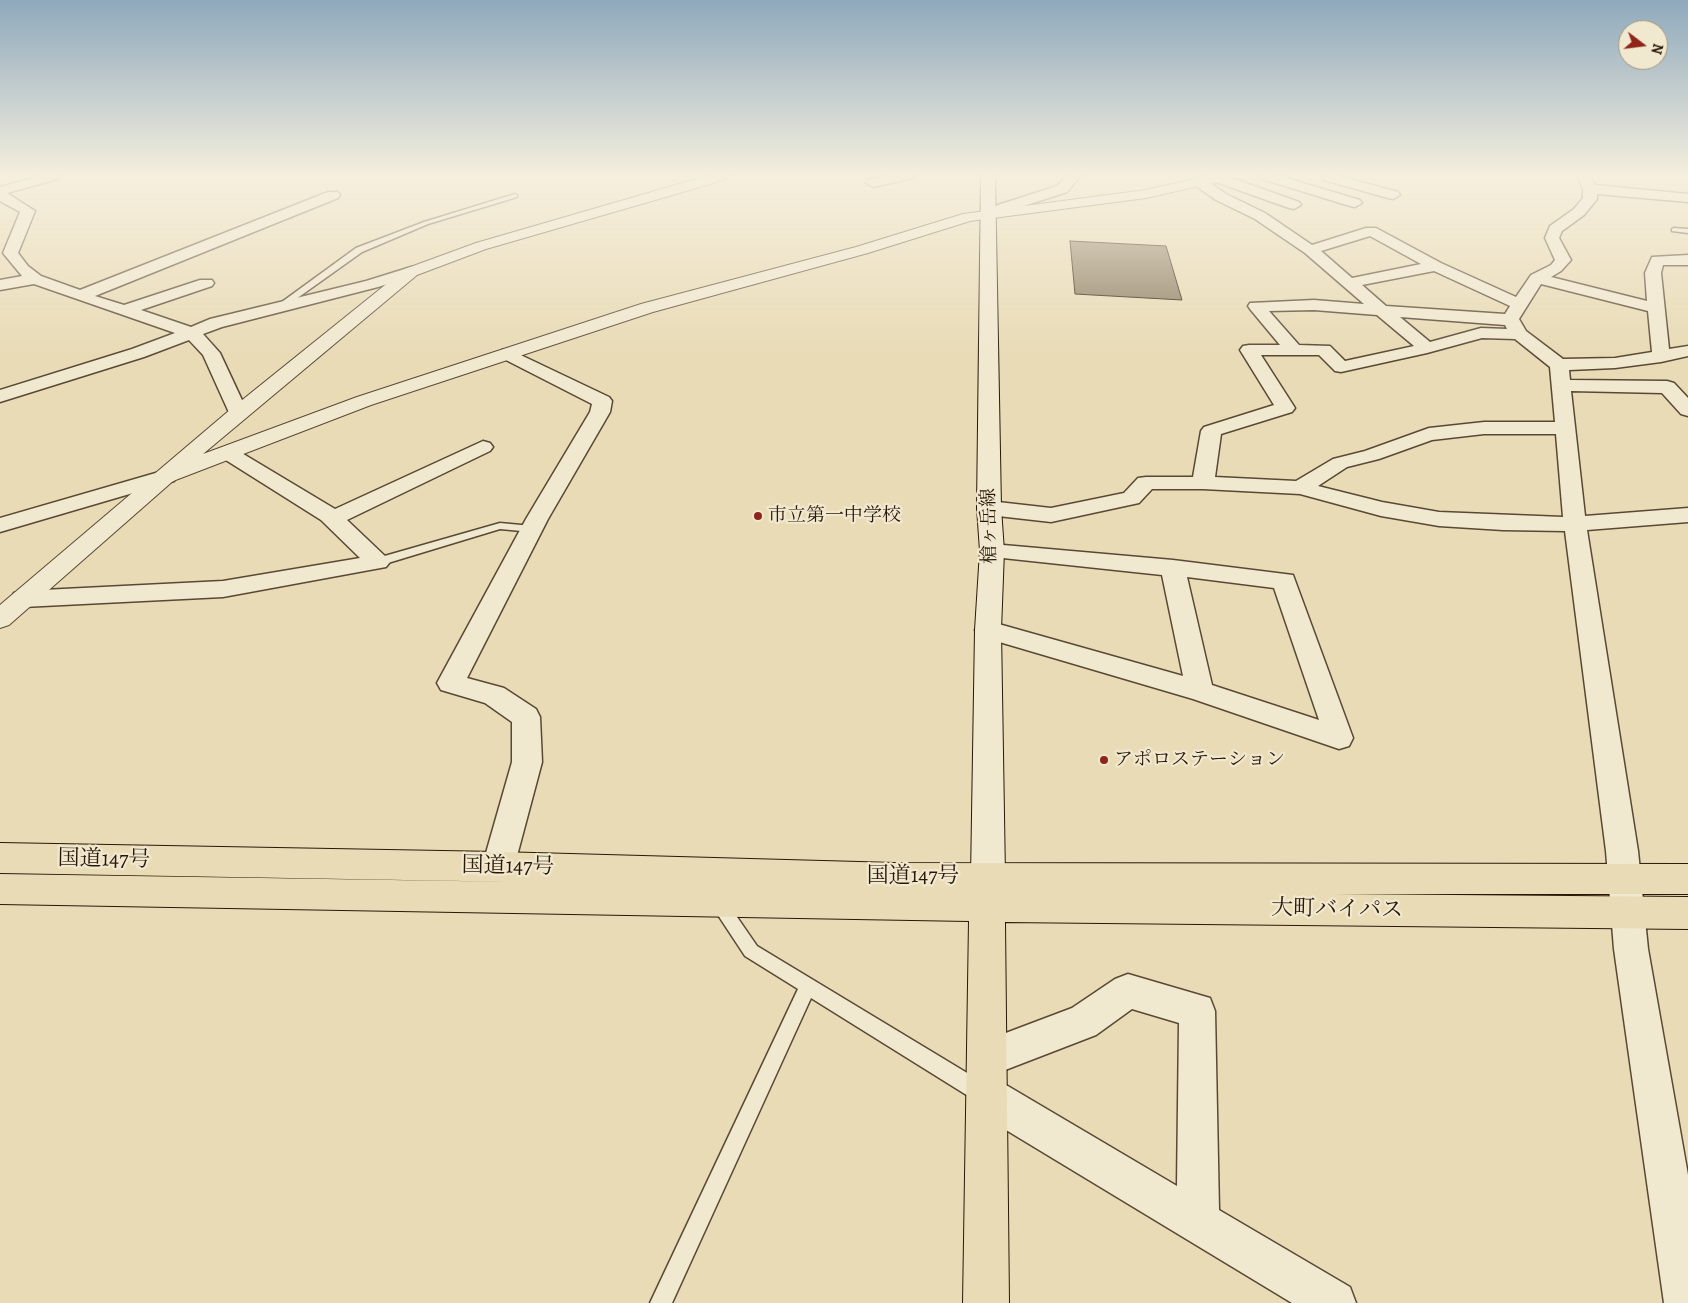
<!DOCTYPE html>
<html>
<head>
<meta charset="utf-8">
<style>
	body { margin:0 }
	#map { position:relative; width:1688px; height:1303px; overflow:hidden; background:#e9dbb6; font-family:Alegreya,serif }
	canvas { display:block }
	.north { position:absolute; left:1618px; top:20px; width:50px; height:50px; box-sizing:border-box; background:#f1e8d0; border:1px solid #a19580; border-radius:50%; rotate:105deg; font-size:14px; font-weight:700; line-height:20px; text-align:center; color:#291808 }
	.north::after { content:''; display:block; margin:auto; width:18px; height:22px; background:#8f2418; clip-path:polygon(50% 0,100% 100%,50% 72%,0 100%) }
</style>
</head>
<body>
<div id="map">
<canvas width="1688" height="1303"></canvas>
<div class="north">N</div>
</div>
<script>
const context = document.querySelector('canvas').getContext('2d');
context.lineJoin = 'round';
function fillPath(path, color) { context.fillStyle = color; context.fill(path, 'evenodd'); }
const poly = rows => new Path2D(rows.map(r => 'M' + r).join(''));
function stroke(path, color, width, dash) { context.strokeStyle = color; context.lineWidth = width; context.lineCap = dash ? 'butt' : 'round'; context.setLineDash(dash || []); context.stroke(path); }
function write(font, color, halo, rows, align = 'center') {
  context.font = font + ' Alegreya,"Noto Serif JP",serif'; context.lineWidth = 4.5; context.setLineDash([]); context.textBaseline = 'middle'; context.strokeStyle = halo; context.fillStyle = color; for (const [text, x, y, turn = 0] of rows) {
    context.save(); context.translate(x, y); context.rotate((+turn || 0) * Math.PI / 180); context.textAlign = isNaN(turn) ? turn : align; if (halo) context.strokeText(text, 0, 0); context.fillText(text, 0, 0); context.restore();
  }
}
const building = poly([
	[1070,241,1166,246,1182,300,1075,294,1070,241]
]);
fillPath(building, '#8d7d62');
stroke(building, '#291808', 1);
const service = poly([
	[515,194,517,195,517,197,428,224,362,252,282,309,275,307,356,248,424,222,515,194],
	[1674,228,1688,229,1688,233,1672,231,1672,229,1674,228],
	[500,523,532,526,537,529,532,532,500,529,378,566,372,562,374,559,500,523],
	[718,896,724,898,757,946,987,1085,989,1092,987,1099,980,1101,973,1099,811,998,672,1303,650,1303,798,989,745,956,710,903,712,898,718,896]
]);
const minor = poly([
	[43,175,62,175,61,178,7,193,35,211,18,253,28,266,41,276,80,290,328,192,338,192,340,195,338,198,95,296,124,305,200,280,212,280,214,283,212,286,141,310,191,327,210,319,366,281,411,267,416,269,419,272,416,275,378,287,222,327,203,334,220,353,248,413,245,417,238,419,231,417,203,355,189,340,144,357,0,402,0,390,132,349,175,333,34,284,0,290,0,280,22,276,3,253,20,212,0,201,0,187,43,175],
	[893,175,914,175,913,178,873,187,866,183,868,180,893,175],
	[1067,175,1081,175,1067,192,1008,211,993,218,983,218,981,215,983,212,998,205,1057,186,1067,175],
	[1213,175,1223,175,1299,202,1301,205,1294,209,1289,208,1213,181,1212,178,1213,175],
	[1258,175,1276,175,1360,200,1362,203,1355,207,1350,206,1259,178,1258,175],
	[1324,175,1335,175,1398,192,1400,195,1393,199,1388,198,1324,180,1323,177,1324,175],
	[1577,175,1589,175,1595,185,1688,194,1688,202,1597,194,1597,199,1584,215,1562,231,1559,238,1571,260,1561,271,1551,277,1647,301,1645,273,1652,257,1688,255,1688,265,1663,265,1661,273,1669,349,1688,346,1688,356,1661,362,1615,368,1569,370,1570,380,1667,381,1674,383,1688,398,1688,416,1681,414,1662,393,1571,391,1585,516,1688,508,1688,522,1587,530,1638,851,1648,949,1688,1175,1688,1303,1664,1303,1614,949,1606,851,1565,531,1503,530,1439,526,1381,516,1300,494,1203,489,1152,489,1139,503,1051,522,989,515,981,513,978,508,981,503,989,501,1051,508,1124,493,1138,478,1146,477,1193,477,1201,431,1204,427,1274,405,1240,350,1243,346,1249,345,1280,345,1250,309,1248,306,1250,303,1314,300,1364,304,1305,253,1255,219,1216,200,1196,186,1194,183,1196,180,1206,180,1226,194,1265,213,1312,245,1366,228,1376,228,1441,263,1516,297,1531,275,1551,265,1555,260,1545,238,1550,226,1574,209,1583,198,1583,189,1577,175],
	[1370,236,1421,264,1352,278,1321,251,1370,236],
	[1434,271,1510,306,1505,314,1386,306,1362,285,1434,271],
	[1541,284,1648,311,1652,352,1615,358,1563,359,1526,331,1519,319,1541,284],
	[1314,310,1377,315,1414,346,1345,361,1330,346,1299,345,1269,311,1314,310],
	[1400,317,1505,325,1507,329,1481,328,1430,342,1400,317],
	[1482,338,1515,339,1550,367,1555,422,1484,422,1429,428,1365,451,1333,459,1296,481,1215,477,1221,434,1292,412,1295,408,1261,355,1319,355,1335,371,1341,372,1427,353,1482,338],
	[1484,434,1556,434,1563,517,1439,512,1382,502,1318,486,1347,467,1379,459,1432,440,1484,434],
	[508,349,609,397,612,401,610,412,548,519,467,678,504,688,536,709,540,717,542,762,514,867,509,877,498,881,487,877,482,867,512,762,512,722,485,703,441,690,437,683,526,519,590,412,592,404,502,358,499,354,502,350,508,349],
	[483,441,490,443,493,447,490,451,347,520,386,557,390,562,386,567,223,597,23,607,14,605,11,599,14,593,23,591,223,581,360,558,321,520,221,457,218,453,221,449,228,447,235,449,335,509,483,441],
	[166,470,174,471,177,476,174,481,0,532,0,518,166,470],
	[992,544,1173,560,1293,575,1353,738,1349,746,1339,749,1193,699,979,636,975,630,979,624,988,621,1183,676,1162,575,984,556,980,551,984,546,992,544],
	[1187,577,1274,588,1319,720,1212,685,1187,577],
	[1128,974,1210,998,1215,1011,1219,1210,1350,1287,1356,1303,1292,1303,973,1110,968,1096,973,1082,987,1077,974,1071,968,1058,974,1045,1072,1008,1115,979,1128,974],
	[1132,1009,1179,1023,1177,1186,1001,1082,987,1077,1096,1035,1132,1009]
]);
const tertiary = poly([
	[710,175,729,175,727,178,707,185,486,249,417,275,203,454,357,397,641,304,856,247,963,214,1146,190,1213,175,1236,175,1234,178,1146,198,970,221,868,253,653,312,371,405,173,481,9,625,0,628,0,605,231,409,405,269,476,243,710,175]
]);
const secondary = poly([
	[981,175,995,175,1001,508,1004,551,1001,630,1005,877,1000,888,988,892,976,888,971,877,975,630,980,551,977,508,981,175]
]);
const trunk = poly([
	[0,843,498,852,895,863,1688,864,1688,894,1335,894,1688,897,1688,929,1005,922,1009,1303,963,1303,969,921,0,904,0,874,521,882,0,873,0,843]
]);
stroke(service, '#594934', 3);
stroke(minor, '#594934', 3);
stroke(tertiary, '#594934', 2);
stroke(secondary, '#291808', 2);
stroke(trunk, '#291808', 2);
fillPath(service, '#f1e8d0');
fillPath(minor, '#f1e8d0');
fillPath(tertiary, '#f1e8d0');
fillPath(secondary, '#f1e8d0');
fillPath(trunk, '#e9dbb6');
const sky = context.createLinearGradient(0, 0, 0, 357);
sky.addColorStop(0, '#8ea9bc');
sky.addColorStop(0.49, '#f5efde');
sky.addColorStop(1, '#f5efde00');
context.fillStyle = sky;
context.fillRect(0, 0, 1688, 357);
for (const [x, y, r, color] of [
	[758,516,5,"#8f2418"],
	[1104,760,5,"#8f2418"]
]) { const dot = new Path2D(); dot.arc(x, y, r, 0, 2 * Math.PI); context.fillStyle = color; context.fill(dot); stroke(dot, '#f1e8d0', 2); }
write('19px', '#291808', '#f1e8d0', [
	["市立第一中学校",768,516],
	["アポロステーション",1114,760]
], 'left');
write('19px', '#291808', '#f1e8d0', [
	["槍ヶ岳線",990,526,-91]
]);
write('22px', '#291808', '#f1e8d0', [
	["国道147号",104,860,1],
	["国道147号",508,867,1],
	["国道147号",913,877],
	["大町バイパス",1337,910,1]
]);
</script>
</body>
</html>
